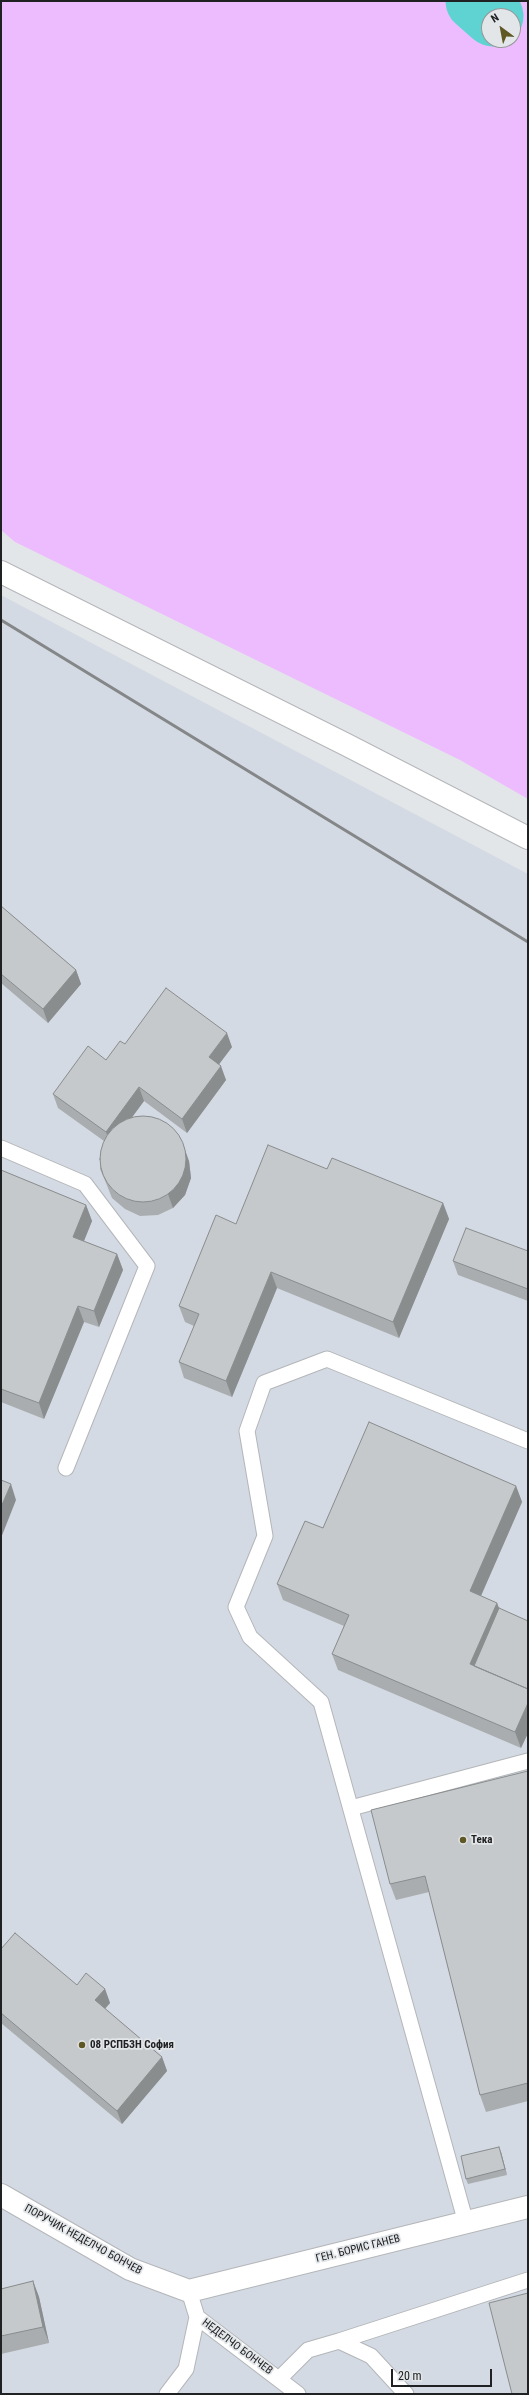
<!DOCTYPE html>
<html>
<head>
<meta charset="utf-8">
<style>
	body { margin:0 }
	#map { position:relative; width:529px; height:2395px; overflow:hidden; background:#e3e6e9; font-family:"Roboto Condensed",sans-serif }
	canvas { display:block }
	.frame { position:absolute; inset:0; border:2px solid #202122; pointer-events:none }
	.north { position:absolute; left:481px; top:8px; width:40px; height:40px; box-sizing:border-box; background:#e3e6e9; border:1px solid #959799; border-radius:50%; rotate:328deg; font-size:11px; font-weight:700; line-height:16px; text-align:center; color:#202122 }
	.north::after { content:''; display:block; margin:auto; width:14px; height:18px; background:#5f5825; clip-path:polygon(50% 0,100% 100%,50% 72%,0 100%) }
	.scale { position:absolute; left:391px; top:2369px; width:101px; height:18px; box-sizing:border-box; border:2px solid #202122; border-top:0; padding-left:5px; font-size:12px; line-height:14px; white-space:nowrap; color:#202122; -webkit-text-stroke:3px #e3e6e9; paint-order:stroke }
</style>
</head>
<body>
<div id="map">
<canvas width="529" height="2395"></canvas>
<div class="frame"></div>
<div class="north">N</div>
<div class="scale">20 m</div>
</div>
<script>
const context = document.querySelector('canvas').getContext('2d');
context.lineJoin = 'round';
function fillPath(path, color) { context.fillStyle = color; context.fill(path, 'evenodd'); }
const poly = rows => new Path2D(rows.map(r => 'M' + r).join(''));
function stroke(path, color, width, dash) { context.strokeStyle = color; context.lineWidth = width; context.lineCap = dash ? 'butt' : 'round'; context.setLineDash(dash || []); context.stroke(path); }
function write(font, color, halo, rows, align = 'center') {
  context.font = font + ' "Roboto Condensed",sans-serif'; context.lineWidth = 3.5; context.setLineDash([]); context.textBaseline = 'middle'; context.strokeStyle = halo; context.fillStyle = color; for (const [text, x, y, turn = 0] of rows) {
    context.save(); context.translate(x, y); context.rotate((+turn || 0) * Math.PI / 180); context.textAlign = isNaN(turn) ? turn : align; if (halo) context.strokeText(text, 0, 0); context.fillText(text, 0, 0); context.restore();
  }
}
fillPath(poly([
	[1,595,528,874,528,2394,1,2394]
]), '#d3dae3');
fillPath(poly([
	[1,1,528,1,528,799,460,760,15,542,1,530],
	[489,16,513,16,513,40,489,40]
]), '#edbcfe');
stroke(poly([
	[476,1,493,16]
]), '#5ed3d1', 61);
const service = poly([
	[1,1148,85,1184,147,1266,66,1468],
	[351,1808,528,1761],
	[466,2223,321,1702,250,1637,236,1607,265,1536,247,1431,264,1383,327,1359,528,1441],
	[189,2291,197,2317,298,2394],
	[339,2341,528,2280],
	[279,2379,308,2350,339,2341,371,2356,406,2394],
	[167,2394,186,2369,197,2317]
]);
const minor = poly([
	[1,572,345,744,528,838]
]);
const tertiary = poly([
	[1,2195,130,2269,189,2291,528,2207]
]);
stroke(service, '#b4b6b9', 17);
stroke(minor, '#b4b6b9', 24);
stroke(tertiary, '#b4b6b9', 24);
stroke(service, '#fff', 15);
stroke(minor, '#fff', 22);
stroke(tertiary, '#fff', 22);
stroke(poly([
	[1,620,528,942]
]), '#848688', 3);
fillPath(poly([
	[1,906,76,970,81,984,48,1023,1,983],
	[125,1044,232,1047,219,1064,226,1080,187,1133,144,1101,132,1117,189,1161,191,1178,185,1195,173,1208,158,1215,140,1216,125,1209,112,1198,106,1183,100,1169,104,1141,58,1108,53,1094,106,1060],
	[327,1169,443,1203,449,1219,399,1338,277,1288,232,1397,184,1378,179,1362,194,1326,185,1322,179,1306,236,1224],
	[1,1170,86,1205,92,1221,84,1241,117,1254,123,1270,99,1327,84,1322,44,1419,1,1402],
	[528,1251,528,1301,458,1275,453,1261],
	[516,1486,522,1502,481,1596,497,1603,499,1608,528,1621,528,1733,521,1748,338,1670,332,1654,344,1626,283,1600,277,1584,323,1528],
	[528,1771,528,2101,486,2112,480,2095,429,1892,396,1900,390,1884],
	[1,1949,77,1985,105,1989,110,2003,105,2009,162,2057,167,2071,122,2124,1,2023],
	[501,2152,507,2175,468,2184,466,2179],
	[33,2281,39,2297,49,2343,1,2354,1,2289]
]), '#a9adaf');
fillPath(poly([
	[76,970,81,984,48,1023,43,1009],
	[227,1033,232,1047,214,1071,209,1057],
	[221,1066,226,1080,187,1133,182,1119],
	[139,1087,144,1101,111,1146,106,1132],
	[184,1147,189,1161,191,1178,185,1195,173,1208,168,1194],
	[443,1203,449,1219,399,1338,393,1322],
	[86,1205,92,1221,79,1253,73,1237],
	[117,1254,123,1270,99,1327,94,1311],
	[271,1272,277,1288,232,1397,226,1381],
	[78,1306,84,1322,44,1419,39,1403],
	[11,1484,16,1500,1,1538,1,1507],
	[516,1486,522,1502,476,1607,470,1591],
	[497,1603,503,1619,480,1673,470,1664],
	[528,1703,528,1733,521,1748,515,1732],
	[105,1989,110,2003,100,2014,95,2000],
	[162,2057,167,2071,122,2124,117,2111],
	[499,2147,501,2152,507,2175,505,2169],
	[33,2281,39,2297,49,2343,43,2327]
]), '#8a8d8e');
const building = poly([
	[1,906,76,970,43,1009,1,974,1,906],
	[166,988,227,1033,209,1057,221,1066,182,1119,139,1087,106,1132,53,1094,88,1046,106,1060,120,1041,125,1044,166,988],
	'100 1159a43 43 0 1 1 86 0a43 43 0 1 1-86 0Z',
	[268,1145,327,1169,332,1158,443,1203,393,1322,271,1272,226,1381,179,1362,199,1314,179,1306,216,1215,236,1224,268,1145],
	[1,1170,86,1205,73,1237,117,1254,94,1311,78,1306,39,1403,1,1389,1,1170],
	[466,1228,528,1251,528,1289,453,1261,466,1228],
	[369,1422,516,1486,470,1591,497,1603,470,1664,528,1689,528,1703,515,1732,332,1654,349,1615,277,1584,305,1521,323,1528,369,1422],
	[1,1480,11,1484,1,1507,1,1480],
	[499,1608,528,1621,528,1689,474,1666,499,1608],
	[528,1771,528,2083,480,2095,425,1876,390,1884,371,1810,528,1771],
	[15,1933,77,1985,86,1973,105,1989,95,2000,162,2057,117,2111,1,2013,1,1949,15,1933],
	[499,2147,505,2169,466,2179,461,2156,499,2147],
	[33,2281,43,2327,1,2336,1,2289,33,2281],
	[528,2293,528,2394,512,2394,489,2303,528,2293]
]);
fillPath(building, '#c5c9cb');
stroke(building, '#8a8d8e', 1);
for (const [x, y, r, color] of [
	[463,1840,4,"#5f5825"],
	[82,2045,4,"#5f5825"]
]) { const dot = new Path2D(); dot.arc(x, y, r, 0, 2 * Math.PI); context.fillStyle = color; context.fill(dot); stroke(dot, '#e3e6e9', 1.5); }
write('bold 11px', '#202122', '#e3e6e9', [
	["Тека",471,1840],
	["08 РСПБЗН София",90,2045]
], 'left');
write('11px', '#202122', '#e3e6e9', [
	["ПОРУЧИК НЕДЕЛЧО БОНЧЕВ",83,2240,29],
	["ГЕН. БОРИС ГАНЕВ",358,2249,-14],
	["НЕДЕЛЧО БОНЧЕВ",237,2347,37]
]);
</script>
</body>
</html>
